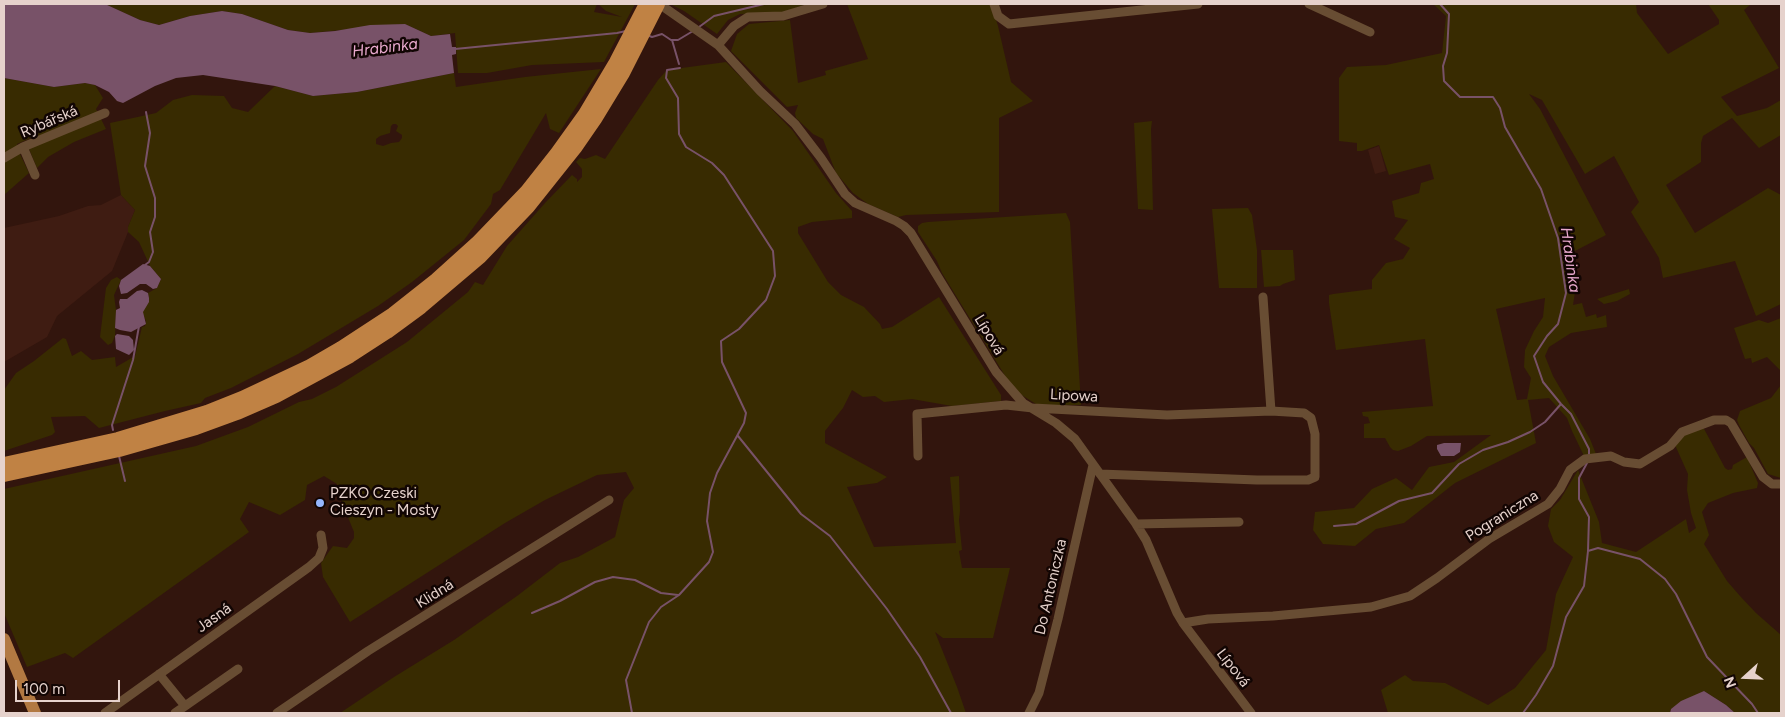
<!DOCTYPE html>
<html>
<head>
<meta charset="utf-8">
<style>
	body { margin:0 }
	#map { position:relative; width:1785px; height:717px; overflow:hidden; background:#32150d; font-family:Figtree,sans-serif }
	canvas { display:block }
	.frame { position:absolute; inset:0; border:5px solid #e6d2cc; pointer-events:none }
	.north { position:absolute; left:1720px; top:652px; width:50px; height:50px; -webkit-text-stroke:4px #110503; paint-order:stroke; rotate:250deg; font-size:14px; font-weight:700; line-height:20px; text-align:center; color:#e6d2cc }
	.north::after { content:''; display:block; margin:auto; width:18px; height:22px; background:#e6d2cc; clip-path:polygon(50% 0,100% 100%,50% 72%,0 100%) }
	.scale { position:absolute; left:15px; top:680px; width:105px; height:22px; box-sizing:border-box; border:2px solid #e6d2cc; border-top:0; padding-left:6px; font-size:15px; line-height:18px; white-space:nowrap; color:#e6d2cc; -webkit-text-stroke:4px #110503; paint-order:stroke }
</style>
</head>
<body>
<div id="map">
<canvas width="1785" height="717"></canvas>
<div class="frame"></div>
<div class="north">N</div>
<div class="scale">100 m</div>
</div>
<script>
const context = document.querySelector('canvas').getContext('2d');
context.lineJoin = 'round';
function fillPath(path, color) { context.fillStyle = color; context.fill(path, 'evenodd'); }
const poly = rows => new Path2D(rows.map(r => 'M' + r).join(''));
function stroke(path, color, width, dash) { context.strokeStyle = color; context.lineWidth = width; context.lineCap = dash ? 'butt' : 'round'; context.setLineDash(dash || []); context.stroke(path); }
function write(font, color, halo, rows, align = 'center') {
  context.font = font + ' Figtree,sans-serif'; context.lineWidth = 5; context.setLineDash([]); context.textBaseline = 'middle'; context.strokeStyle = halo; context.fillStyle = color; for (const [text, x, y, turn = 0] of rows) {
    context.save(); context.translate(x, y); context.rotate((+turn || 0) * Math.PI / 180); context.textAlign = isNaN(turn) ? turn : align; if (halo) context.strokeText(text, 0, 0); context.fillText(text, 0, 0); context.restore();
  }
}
fillPath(poly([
	[1379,146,1386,171,1375,174,1368,150],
	[121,195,135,210,128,227,128,232,112,271,57,316,47,337,4,362,4,228,59,216,88,206,101,205]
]), '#3f1c12');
fillPath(poly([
	[105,4,597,4,594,12,622,17,606,11,598,4,635,4,604,62,532,65,487,73,458,73,455,33,431,36,405,24,310,33,288,30,242,14,222,11,190,16,159,25,140,20],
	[670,4,806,4,786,12,740,14,728,20,717,34,684,11],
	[847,4,991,4,998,26,1011,82,1033,101,999,118,999,212,906,215,898,217,868,204,853,193,836,173,823,139,813,134,796,118,795,113,798,105,787,107,731,51,737,34,749,24,790,20,798,83,826,75,825,71,868,59],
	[1433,4,1636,4,1637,13,1668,54,1719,24,1719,20,1708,4,1751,4,1744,10,1779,68,1721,97,1737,116,1767,108,1781,100,1781,135,1759,148,1732,118,1703,136,1701,143,1701,162,1666,185,1695,233,1768,188,1781,195,1781,304,1756,316,1735,261,1663,278,1659,258,1631,212,1639,202,1614,156,1585,174,1542,100,1529,94,1540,109,1606,235,1571,253,1575,292,1573,305,1582,303,1586,317,1596,314,1597,318,1606,315,1607,327,1571,333,1549,347,1545,356,1553,376,1590,439,1596,454,1584,456,1572,431,1567,418,1549,398,1528,400,1536,443,1455,483,1404,523,1376,529,1355,546,1323,544,1313,530,1315,512,1354,508,1372,489,1396,478,1412,490,1429,467,1454,462,1491,435,1427,436,1411,446,1398,451,1393,450,1390,447,1385,438,1364,438,1364,424,1370,423,1368,417,1363,416,1362,412,1433,406,1425,339,1336,350,1329,303,1329,295,1333,294,1372,289,1372,280,1386,263,1403,259,1410,248,1394,239,1408,220,1395,217,1392,201,1419,193,1421,183,1434,179,1430,164,1389,175,1379,145,1362,151,1357,151,1357,143,1339,141,1339,78,1347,67,1386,65,1442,53,1446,16],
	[1545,298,1543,317,1534,331,1525,350,1524,367,1531,378,1527,399,1517,400,1496,309],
	[726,62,793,131,836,193,852,211,852,218,812,222,798,227,798,233,828,282,841,295,864,307,880,324,882,329,892,327,939,297,1001,395,1001,401,952,406,912,399,884,402,875,396,863,397,852,390,843,408,825,431,825,443,887,477,877,483,847,487,874,547,956,543,950,477,959,476,960,511,959,520,962,550,959,551,962,568,1010,568,993,638,943,638,935,632,957,687,966,713,528,713,530,711,525,713,340,713,394,677,454,640,517,596,560,563,578,557,615,537,624,500,634,488,626,472,597,475,545,500,505,523,350,622,323,577,321,563,333,546,347,548,354,538,354,532,343,505,337,484,324,476,307,485,305,500,280,515,249,502,240,519,249,532,73,658,65,653,27,667,4,613,4,489,196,446,248,427,299,402,312,399,336,387,407,342,468,292,475,282,483,285,507,246,545,203,572,175,577,179,577,182,582,177,582,169,576,162,580,158,585,159,596,155,605,159,658,80,667,70],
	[601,69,559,133,550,129,546,113,500,190,493,194,491,204,464,240,412,282,378,306,298,354,231,388,205,398,201,403,165,411,99,428,85,416,51,417,55,432,52,435,4,451,4,390,16,373,34,361,63,338,66,339,72,356,81,351,92,360,115,357,116,367,135,356,142,327,145,326,146,321,142,312,149,298,148,293,157,288,161,279,150,266,139,242,128,232,128,227,135,210,121,195,110,123,156,113,173,100,192,95,224,96,232,108,248,112,275,86,313,96,357,92,454,73,456,87,525,77],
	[393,124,396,124,398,126,396,131,402,135,402,138,399,142,391,143,383,146,376,144,376,139,380,136,390,133,391,126],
	[4,78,54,87,85,83,95,85,103,98,96,109,106,129,74,142,48,157,37,168,29,149,41,143,39,137,33,135,31,138,17,144,20,154,29,173,4,195],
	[1152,121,1151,129,1153,210,1138,209,1134,123],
	[1248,208,1252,215,1257,250,1257,288,1219,288,1212,209],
	[1066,213,1070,222,1081,405,1050,405,1036,404,1020,394,1007,379,942,273,937,261,918,232,918,226,922,223,928,222],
	[1261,250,1293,250,1295,280,1283,284,1280,286,1264,287],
	[117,277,121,280,114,295,116,310,115,336,112,343,108,345,100,337,106,288,111,280],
	[1629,289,1630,294,1617,301,1604,304,1597,299],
	[1781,318,1781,371,1767,357,1752,363,1751,358,1745,359,1734,328,1759,320,1768,323],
	[1781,385,1781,478,1768,474,1754,448,1749,443,1739,425,1737,420,1740,411,1771,398],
	[1702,425,1725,468,1728,470,1732,469,1733,465,1747,457,1758,483,1757,488,1733,493,1708,503,1702,512,1709,535,1704,544,1727,581,1740,596,1756,613,1781,635,1781,713,1735,713,1726,705,1704,691,1671,709,1670,713,1388,713,1381,690,1405,675,1413,681,1445,683,1488,705,1515,688,1546,650,1556,594,1573,557,1554,542,1548,526,1551,509,1560,500,1578,470,1599,522,1602,543,1636,552,1686,519,1689,533,1696,528,1691,513,1687,490,1688,474,1675,445,1683,435]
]), '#382b01');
fillPath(poly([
	[4,4,105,4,140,20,159,25,190,16,222,11,242,14,288,30,310,33,335,31,370,25,405,24,431,36,450,34,452,47,456,47,456,54,452,55,454,73,357,92,313,96,275,86,203,75,176,78,155,86,123,103,117,101,109,92,95,85,85,83,54,87,4,78],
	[143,264,150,266,161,279,157,288,153,289,146,284,140,284,127,293,121,294,119,286,121,280],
	[142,290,148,293,149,298,149,302,143,312,146,324,131,332,120,330,115,328,116,310,120,308,119,302,120,299,127,299,137,291],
	[117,334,129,336,133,340,134,350,129,355,116,349,115,336],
	[1444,443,1461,443,1460,452,1454,456,1441,456,1437,449,1437,445],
	[1704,691,1726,705,1735,713,1670,713,1671,709,1681,701]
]), '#785268');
stroke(poly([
	[1440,4,1449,14,1447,53,1443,66,1444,81,1460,97,1493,97,1500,108,1505,127,1541,189,1558,238,1566,293,1558,324,1547,336,1534,356,1543,382,1561,404,1571,414,1589,449,1589,456],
	[699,27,714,16,764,4],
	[647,35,652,37,662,34,671,40,678,40,693,31],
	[672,40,679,64],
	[455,49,617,33,626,31],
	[145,265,149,262,153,252,150,232,155,217,155,198,145,166,150,133,146,112],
	[113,430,112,425,133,360,139,326],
	[738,436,801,514,830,536,887,609,920,657,951,713],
	[119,456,125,481],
	[1334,526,1356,524,1399,501,1432,493,1459,464,1483,450,1508,442,1530,432,1545,422,1561,404],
	[1588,551,1598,548,1640,559,1665,579,1676,594,1707,657,1752,704,1758,713],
	[532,613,560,601,595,582,613,577,635,580,661,593,678,595],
	[632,713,626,680,649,622,661,607,679,595,709,562,713,552,707,521,710,493,717,473,744,423,746,413,722,362,721,341,739,329,766,300,775,276,773,251,724,175,712,163,686,147,679,134,678,98,666,78,667,70,680,68],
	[1523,713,1536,695,1553,666,1566,617,1584,586,1588,551,1589,517,1579,499,1579,478,1587,463]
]), '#785268', 2);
stroke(poly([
	[994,4,998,16,1009,24,1198,4],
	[1309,4,1370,32],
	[665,8,718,45,760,91,795,124,821,158,845,194,855,203,896,221,904,226,911,233,996,372,1023,403,1056,423,1075,439,1136,524,1146,540,1177,613,1183,623,1251,713],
	[718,45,734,26,748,17,783,16,823,4],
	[23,147,35,175],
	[4,158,23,147,105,113],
	[1263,297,1271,411],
	[918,456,917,414,1006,405,1033,408,1167,415,1271,411,1304,413,1311,418,1315,434,1315,477,1308,480,1257,480,1100,474],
	[1136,524,1239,522],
	[1183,623,1208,619,1273,616,1371,607,1410,596,1437,578,1489,539,1548,504,1560,489,1570,470,1585,459,1611,456,1624,462,1640,464,1670,446,1682,432,1714,420,1726,420,1731,423,1763,477,1772,484,1781,484],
	[159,674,185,706],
	[105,713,309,567,319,558,323,548,321,535],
	[175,713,238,669],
	[277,713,368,651,609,500],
	[1029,713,1039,693,1058,619,1093,465]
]), '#684d33', 9);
stroke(poly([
	[4,639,35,713]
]), '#b27942', 12);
stroke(poly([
	[4,464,118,439,207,412,242,398,310,366,341,348,393,314,436,280,477,243,527,191,557,153,585,114,616,62,646,4],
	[4,475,119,450,196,428,237,413,276,396,350,356,387,332,421,307,480,257,528,207,575,148,595,119,623,73,658,4]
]), '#c08244', 14);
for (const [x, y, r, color] of [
	[320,503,5,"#95b6fd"]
]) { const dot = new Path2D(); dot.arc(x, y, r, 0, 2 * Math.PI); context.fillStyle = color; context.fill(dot); stroke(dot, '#110503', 2); }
write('15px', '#e6d2cc', '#110503', [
	["Rybářská",49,122,-23],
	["Lípová",989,335,59],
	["Lipowa",1074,396,3],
	["Pograniczna",1502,516,-32],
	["Do Antoniczka",1051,587,-77],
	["Klidná",435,594,-32],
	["Jasná",214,618,-36],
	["Lípová",1233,668,52]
]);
write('15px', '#e6d2cc', '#110503', [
	["PZKO Czeski",330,494],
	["Cieszyn - Mosty",330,511]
], 'left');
write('italic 16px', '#e9a9ce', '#110503', [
	["Hrabinka",385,48,-7],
	["Hrabinka",1570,260,82]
]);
</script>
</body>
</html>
